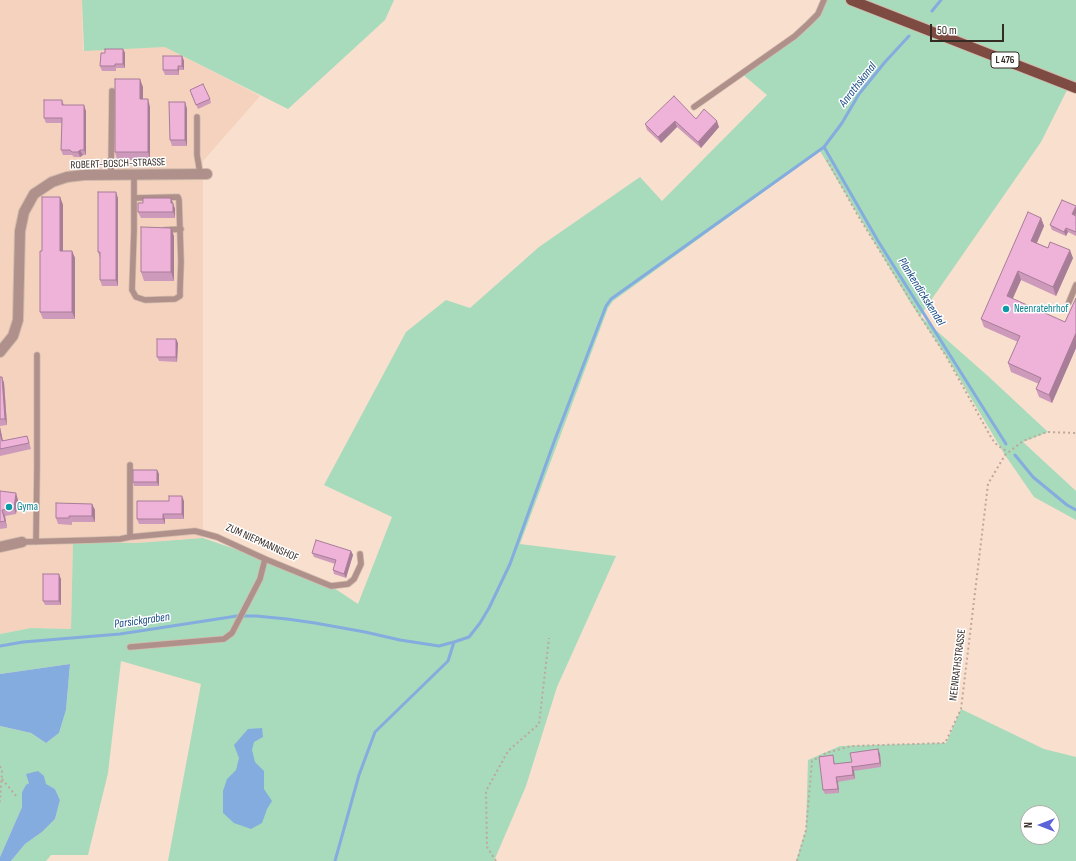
<!DOCTYPE html>
<html>
<head>
<meta charset="utf-8">
<style>
	body { margin:0 }
	#map { position:relative; width:1076px; height:861px; overflow:hidden; background:#f9dfce; font-family:"Sofia Sans Condensed",sans-serif }
	canvas { display:block }
	.north { position:absolute; left:1020px; top:805px; width:40px; height:40px; box-sizing:border-box; background:#fff; border:1px solid #aeaaa8; border-radius:50%; rotate:270deg; font-size:11px; font-weight:700; line-height:16px; text-align:center; color:#352b25 }
	.north::after { content:''; display:block; margin:auto; width:14px; height:18px; background:#5b63da; clip-path:polygon(50% 0,100% 100%,50% 72%,0 100%) }
	.scale { position:absolute; left:930px; top:24px; width:74px; height:18px; box-sizing:border-box; border:2px solid #352b25; border-top:0; padding-left:5px; font-size:12px; line-height:14px; white-space:nowrap; color:#352b25; -webkit-text-stroke:3px #fff; paint-order:stroke }
</style>
</head>
<body>
<div id="map">
<canvas width="1076" height="861"></canvas>
<div class="north">N</div>
<div class="scale">50 m</div>
</div>
<script>
const context = document.querySelector('canvas').getContext('2d');
context.lineJoin = 'round';
function fillPath(path, color) { context.fillStyle = color; context.fill(path, 'evenodd'); }
const poly = rows => new Path2D(rows.map(r => 'M' + r).join(''));
function stroke(path, color, width, dash) { context.strokeStyle = color; context.lineWidth = width; context.lineCap = dash ? 'butt' : 'round'; context.setLineDash(dash || []); context.stroke(path); }
function write(font, color, halo, rows, align = 'center') {
  context.font = font + ' "Sofia Sans Condensed",sans-serif'; context.lineWidth = 3; context.setLineDash([]); context.textBaseline = 'middle'; context.strokeStyle = halo; context.fillStyle = color; for (const [text, x, y, turn = 0] of rows) {
    context.save(); context.translate(x, y); context.rotate((+turn || 0) * Math.PI / 180); context.textAlign = isNaN(turn) ? turn : align; if (halo) context.strokeText(text, 0, 0); context.fillText(text, 0, 0); context.restore();
  }
}
fillPath(poly([
	[0,0,82,0,83,50,166,47,260,96,203,161,203,538,137,543,73,542,71,629,31,628,0,634]
]), '#f4d2be');
fillPath(poly([
	[82,0,394,0,385,20,288,109,165,47,84,51],
	[824,0,1076,0,1076,88,1069,86,1041,142,920,316,989,377,1048,432,1023,442,1076,491,1076,520,1034,497,1005,455,946,356,910,302,820,151,613,301,608,308,520,544,616,556,557,687,526,786,494,861,168,861,201,684,121,661,108,773,88,855,51,855,46,861,11,861,25,844,42,832,55,819,60,800,55,789,45,784,44,776,29,783,22,792,22,807,0,857,0,726,31,733,46,743,59,733,66,710,70,664,0,674,0,634,31,628,71,629,73,542,137,543,203,538,281,565,331,586,358,604,392,517,324,485,406,332,446,300,470,308,539,247,640,177,662,201,767,95,741,73,808,25],
	[961,709,1044,749,1076,757,1076,861,796,861,806,829,808,760,840,746,946,743],
	[1028,813,1052,813,1052,837,1028,837]
]), '#a7dbbc');
fillPath(poly([
	[70,664,66,710,59,733,46,743,31,733,0,726,0,674],
	[262,728,263,737,254,742,252,750,255,762,264,771,264,789,272,801,267,809,262,823,251,829,234,823,223,813,223,791,227,779,236,770,239,758,234,745,248,729],
	[38,771,44,776,46,784,55,789,60,800,55,819,42,832,25,844,11,861,0,861,0,857,22,807,22,792,26,785,29,783,26,774]
]), '#85acde');
stroke(poly([
	[932,11,941,0],
	[824,147,878,241,1006,444],
	[1015,455,1033,477,1067,505,1076,510],
	[0,646,23,642,120,634,237,616,256,616,287,619,315,623,365,632,400,640,439,646,454,642,469,637,480,623,489,608,510,564,554,442,606,306,611,299,824,147,842,123,859,94,885,62,909,36],
	[335,861,359,775,375,732,448,661,454,642]
]), '#85acde', 3);
const service = poly([
	[694,107,795,36,808,24,818,14,824,0],
	[197,117,197,155,200,173],
	[134,174,134,230,132,290,136,297,145,300,175,299,180,296,180,290,181,262,179,200,178,197,134,198],
	[111,175,112,91],
	[165,230,181,229],
	[1069,302,1076,285],
	[130,537,195,531,217,537,265,559,331,586,348,584,354,579,361,564,360,554],
	[22,542,95,540,120,539,130,537,130,465],
	[36,542,37,467,37,355],
	[130,647,224,639,232,633,260,579,265,559]
]);
const minor = poly([
	[0,352,13,336,18,320,20,231,24,212,34,194,52,182,67,177,84,175,207,174],
	[0,547,22,542]
]);
const primary = poly([
	[851,0,1076,88]
]);
stroke(service, '#d2bbac', 7);
stroke(minor, '#d2bbac', 12);
stroke(primary, '#d2bbac', 12);
stroke(poly([
	[827,160,857,214,920,316,946,356,992,439,997,445,1008,452],
	[0,766,2,771,0,802],
	[2,779,17,797],
	[496,861,487,847,486,791,508,751,539,724,549,638],
	[797,861,806,830,812,761,826,753,851,746,945,743,961,709,988,484,1005,455,1023,441,1047,432,1076,433]
]), '#bda89a', 2, [2, 3]);
stroke(service, '#af908b', 5.5);
stroke(minor, '#af908b', 10);
stroke(primary, '#7d4b42', 10);
fillPath(poly([
	[123,49,125,53,125,68,116,68,116,71,102,71,100,66,105,53],
	[182,56,184,61,184,70,179,70,179,75,165,75,163,70],
	[143,87,143,99,150,107,150,160,117,160,115,152],
	[191,94,210,99,211,103,198,109],
	[62,100,64,105,86,111,86,155,83,155,80,157,74,157,72,155,63,155,61,150,62,123,46,123,44,118],
	[185,102,187,109,187,146,172,146,170,140],
	[696,119,719,127,701,148,677,127,661,143,647,130,645,124],
	[60,197,63,205,63,251,72,251,75,258,75,319,43,319,40,312,42,251],
	[118,198,118,286,102,286,100,280,100,258,98,252],
	[171,198,175,209,175,218,141,218,138,212,143,203],
	[1075,215,1076,216,1076,236,1068,232,1066,236,1052,230,1050,225],
	[1041,218,1044,226,1037,243,1073,258,1056,296,1021,280,1012,299,1065,322,1076,298,1076,348,1052,403,1039,397,1036,389,1039,384,1011,372,1008,363,1018,342,984,327,981,319],
	[174,236,174,281,144,281,141,272],
	[178,343,177,362,159,361,157,357],
	[0,377,2,377,4,383,7,425,0,426],
	[0,427,3,441,29,442,31,449,0,456],
	[157,470,159,474,159,486,134,486,133,482],
	[0,491,18,500,16,514,5,516,7,528,0,529],
	[184,501,184,519,165,519,165,524,139,524,137,519],
	[92,504,95,510,95,522,72,522,72,525,58,524,56,518],
	[351,551,353,555,346,578,334,574,333,570,335,564,314,557,312,553],
	[61,579,61,605,45,605,43,601],
	[880,754,881,767,854,771,855,779,838,782,839,793,825,794,823,790,833,755,835,764,852,762]
]), '#ce9abb');
fillPath(poly([
	[123,49,125,53,125,68,123,64],
	[182,56,184,61,184,70,182,66],
	[178,66,179,70,179,75,178,70],
	[140,79,143,87,143,107,140,99],
	[148,99,150,107,150,160,148,152],
	[185,102,187,109,187,146,185,140],
	[84,105,86,111,86,155,84,150],
	[675,121,677,127,661,143,658,137],
	[717,121,719,127,701,148,698,142],
	[80,150,83,155,80,157,78,152],
	[116,192,118,198,118,286,116,280],
	[60,197,63,205,63,258,60,251],
	[171,198,175,209,175,218,171,203],
	[1076,206,1076,214,1074,218,1072,214],
	[1041,218,1044,226,1034,249,1031,241],
	[171,228,174,236,174,281,171,272],
	[1066,228,1068,232,1066,236,1064,232],
	[1070,250,1073,258,1056,296,1053,287],
	[72,251,75,258,75,319,72,312],
	[1018,271,1021,280,1010,305,1007,296],
	[1076,333,1076,348,1052,403,1049,395],
	[176,339,178,343,177,362,176,357],
	[2,377,4,383,7,425,5,419],
	[0,427,4,447,2,441,0,432],
	[157,470,159,474,159,486,157,482],
	[16,493,18,500,16,514,14,508],
	[182,496,184,501,184,519,182,514],
	[92,504,95,510,95,522,92,516],
	[2,510,5,516,7,528,5,521],
	[163,514,165,519,165,524,163,519],
	[351,551,353,555,346,578,344,574],
	[59,574,61,579,61,605,59,601],
	[878,749,880,754,881,767,880,763],
	[852,766,854,771,855,779,853,775],
	[836,777,838,782,839,793,838,789]
]), '#a77d98');
const building = poly([
	[105,49,123,49,123,64,115,64,115,66,100,66,101,53,105,53,105,49],
	[163,56,182,56,182,66,178,66,178,70,163,70,163,56],
	[115,79,140,79,140,99,148,99,148,152,115,152,115,79],
	[203,84,210,99,196,105,190,90,203,84],
	[674,96,696,119,704,109,717,121,698,142,675,121,658,137,645,124,674,96],
	[44,100,62,100,62,105,84,105,84,150,80,150,78,152,72,152,70,150,61,150,62,118,44,118,44,100],
	[169,102,185,102,185,140,170,140,169,102],
	[98,192,116,192,116,280,100,280,100,252,98,252,98,192],
	[42,197,60,197,60,251,72,251,72,312,40,312,40,251,42,251,42,197],
	[143,198,171,198,171,203,173,203,173,212,138,212,138,203,143,203,143,198],
	[1062,200,1076,206,1072,214,1076,216,1076,232,1066,228,1064,232,1050,225,1062,200],
	[1028,212,1041,218,1031,241,1048,248,1050,242,1070,250,1053,287,1018,271,1007,296,1065,322,1076,298,1076,333,1049,395,1036,389,1041,378,1008,363,1020,336,981,319,1028,212],
	[141,227,171,228,171,272,141,272,141,227],
	[157,339,176,339,176,357,157,357,157,339],
	[0,377,2,377,5,419,0,419,0,377],
	[0,432,2,441,27,436,29,443,0,449,0,432],
	[133,470,157,470,157,482,133,482,133,470],
	[0,491,16,493,14,508,2,510,5,521,0,522,0,491],
	[169,496,182,496,182,514,163,514,163,519,137,519,137,501,169,501,169,496],
	[56,503,92,504,92,516,69,516,69,518,56,518,56,503],
	[316,540,351,551,344,574,333,570,336,560,312,553,316,540],
	[43,574,59,574,59,601,43,601,43,574],
	[878,749,880,763,852,767,852,766,853,775,836,777,838,789,823,790,819,757,833,755,834,764,852,762,850,753,878,749]
]);
fillPath(building, '#efb3d9');
stroke(building, '#a77d98', 1);
for (const [x, y, r, color] of [
	[1006,309,4,"#0f9aa8"],
	[9,507,4,"#0f9aa8"]
]) { const dot = new Path2D(); dot.arc(x, y, r, 0, 2 * Math.PI); context.fillStyle = color; context.fill(dot); stroke(dot, '#fff', 1.5); }
for (const [x, y, w] of [
	[1005,60,28]
]) { const box = new Path2D(); box.roundRect(x - w / 2, y - 8, w, 16, 3); context.fillStyle = '#fff'; context.fill(box); stroke(box, '#352b25', 1); }
write('bold 10px', '#352b25', null, [
	["L 476",1005,60]
]);
write('11px', '#352b25', '#fff', [
	["ROBERT-BOSCH-STRASSE",118,164,-2],
	["ZUM NIEPMANNSHOF",262,543,24],
	["NEENRATHSTRASSE",958,665,-83]
]);
write('11px', '#0d838f', '#fff', [
	["Neenratehrhof",1014,309],
	["Gyma",17,507]
], 'left');
write('italic 12px', '#154985', '#fff', [
	["Anrathskanal",858,85,-52],
	["Plankendickskendel",921,292,58],
	["Parsickgraben",142,621,-8]
]);
</script>
</body>
</html>
